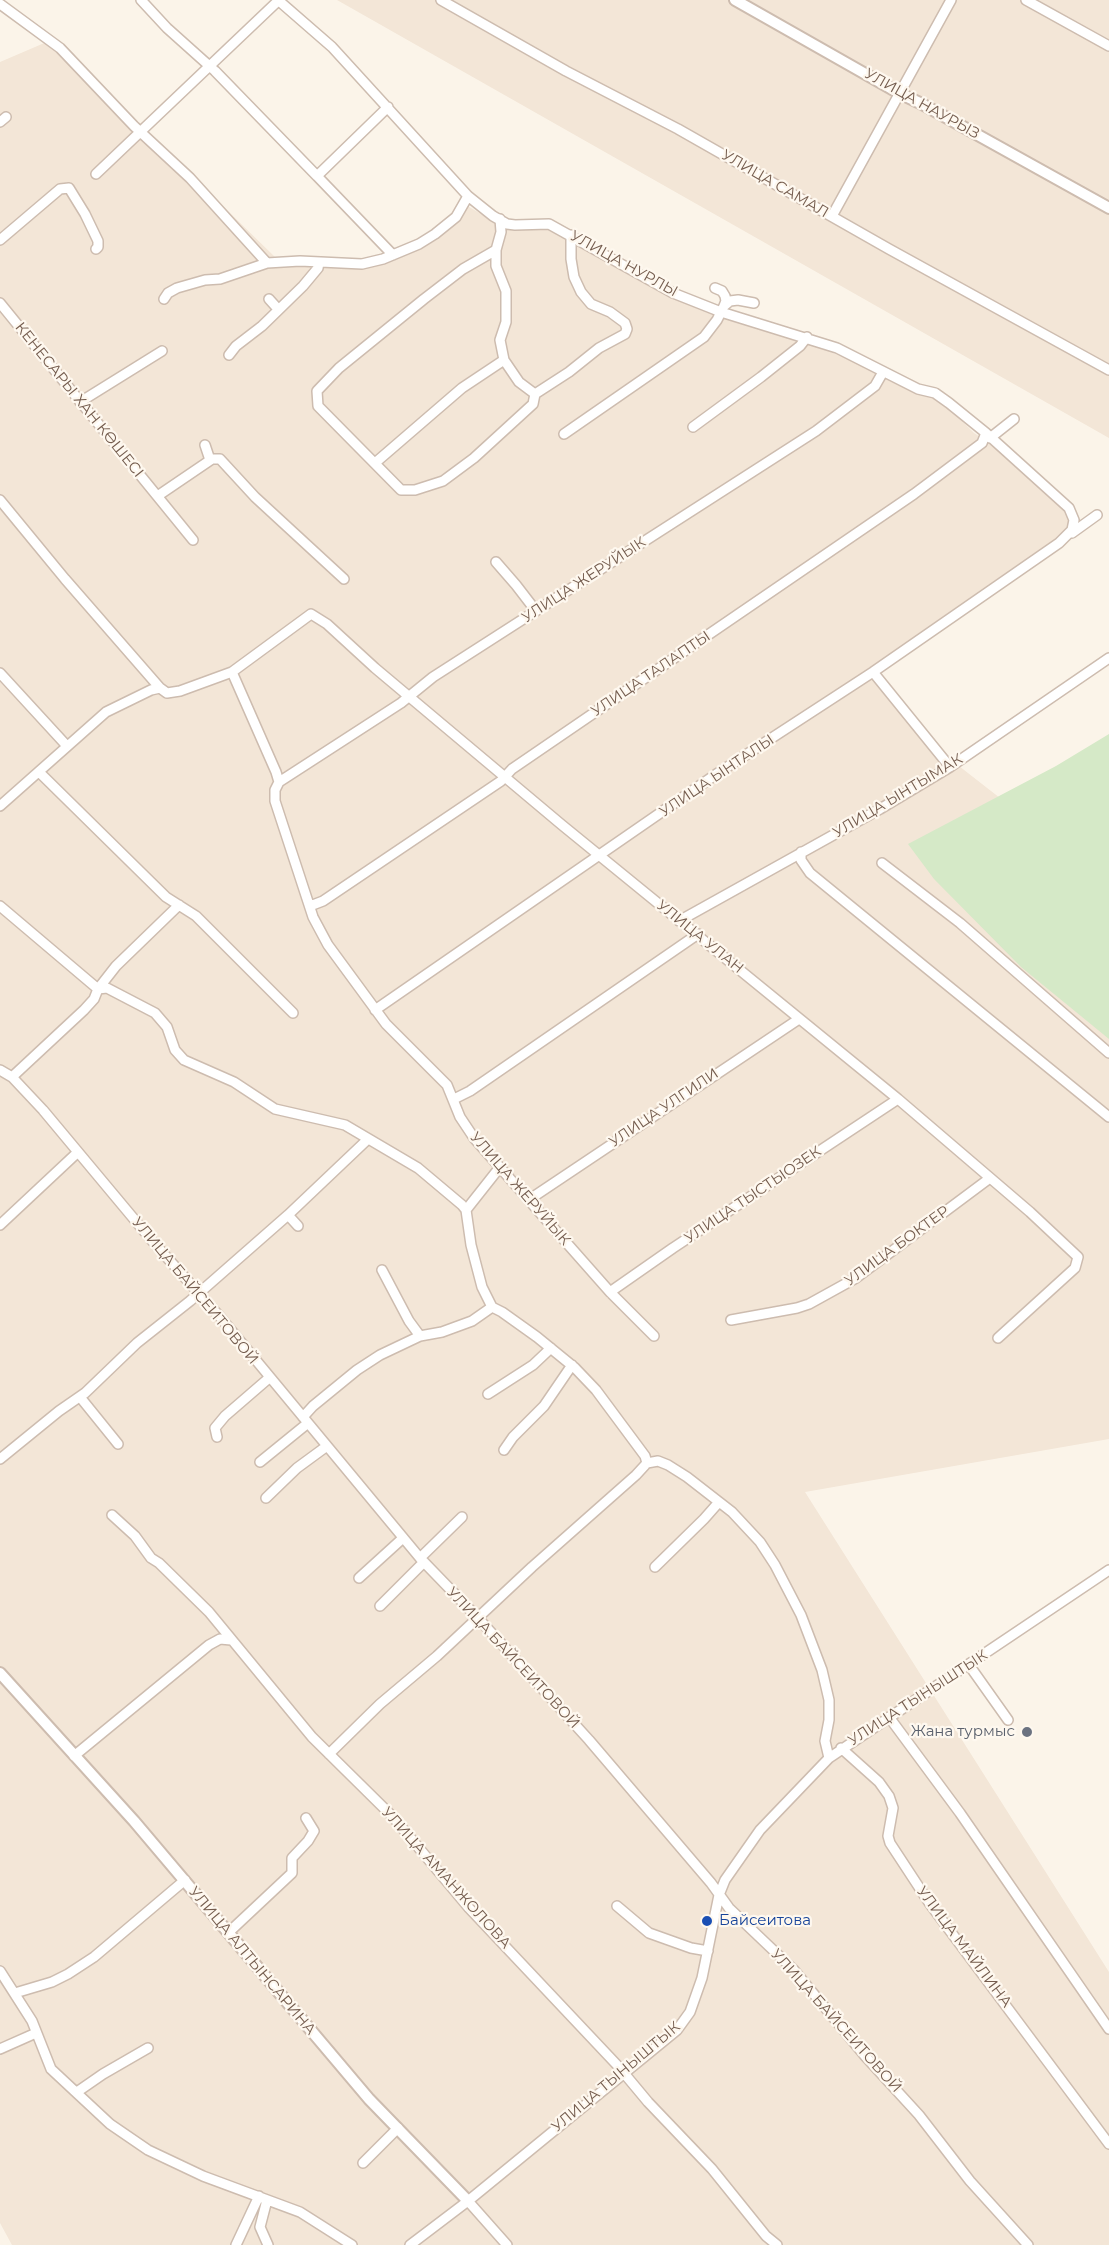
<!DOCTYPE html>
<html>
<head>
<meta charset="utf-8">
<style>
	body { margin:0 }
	canvas { display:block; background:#fbf4e9 }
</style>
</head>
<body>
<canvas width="1109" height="2245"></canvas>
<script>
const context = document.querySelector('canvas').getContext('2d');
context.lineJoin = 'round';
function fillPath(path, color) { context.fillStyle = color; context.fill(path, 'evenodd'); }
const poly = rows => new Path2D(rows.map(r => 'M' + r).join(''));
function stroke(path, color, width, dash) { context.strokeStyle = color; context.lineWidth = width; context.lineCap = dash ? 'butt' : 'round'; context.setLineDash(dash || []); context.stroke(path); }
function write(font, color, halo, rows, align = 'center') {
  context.font = font + ' Montserrat,sans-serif'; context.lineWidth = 4.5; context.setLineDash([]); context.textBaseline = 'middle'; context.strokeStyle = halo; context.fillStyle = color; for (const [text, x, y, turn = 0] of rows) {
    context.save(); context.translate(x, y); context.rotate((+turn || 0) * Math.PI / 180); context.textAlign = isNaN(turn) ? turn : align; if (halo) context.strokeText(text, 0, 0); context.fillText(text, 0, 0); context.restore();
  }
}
fillPath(poly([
	[337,0,1109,0,1109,438],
	[56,38,149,134,276,258,367,261,420,242,450,219,459,201,488,218,512,228,544,227,553,230,679,300,812,344,929,394,949,408,974,433,994,446,1068,514,1072,523,1066,531,1025,562,875,668,950,759,1109,883,1109,1439,805,1492,1109,1972,1109,2245,12,2245,0,2223,0,62]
]), '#f3e6d7');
fillPath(poly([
	[1109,734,1109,1039,1021,967,934,879,908,844,1056,766]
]), '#d5e9c7');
const minor = poly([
	[141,0,167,28,215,71,317,176,388,107],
	[278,0,332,47,468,196,493,216,507,224,515,225,549,224,673,293,721,312,837,348,918,389,935,393,949,403,986,433,1069,508,1074,520,1072,530,1059,543,873,672,718,773,375,1010],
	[441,0,566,71,678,129,889,249,1109,370],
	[1026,0,1109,46],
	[0,4,60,48,134,126,190,178,267,263],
	[0,122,6,117],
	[96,174,279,0],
	[317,176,393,255],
	[832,216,951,0],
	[0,240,60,189,69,188,85,214,98,241,98,247,96,249],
	[496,250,463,269,424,299,339,368,317,391,318,406,401,490,415,490,443,481,474,458,533,404,535,394,519,382,504,360,500,340,506,322,506,291,496,266,496,250,501,232,500,219],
	[715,288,722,291,725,296,726,301,724,306],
	[164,299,168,293,177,288,205,280,220,279,267,263,300,261,362,264,383,259,419,244,435,234,456,217,468,196],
	[269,299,278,309],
	[0,303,193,540],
	[229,355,236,346,262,326,303,286,318,268,319,263],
	[535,394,569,372,599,348,625,334,627,329,625,323,610,312,591,304,581,292,574,277,571,259,571,235],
	[80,402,162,351],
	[693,427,761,377,800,346,807,337],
	[564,434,704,337,717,320,724,306,730,301,738,300,754,303],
	[990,438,1014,419],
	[205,445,210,460],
	[375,463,462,388,504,360],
	[159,495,212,459,220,459,255,497,344,579],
	[0,500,65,579,160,688],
	[1072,533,1097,515],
	[496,562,516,585,536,611],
	[232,672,276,772,279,782,275,790,275,801,313,917,328,945,386,1024,447,1085,460,1117,474,1138,610,1292,654,1336],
	[873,672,950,767],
	[0,673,67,746],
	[39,772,166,897,196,916,293,1013],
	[279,782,401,703,433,677,816,431,875,386,883,372],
	[0,806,106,712,151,690,160,688,167,693,180,691,232,672,311,614,327,624,375,668,562,825,898,1099,1030,1212,1078,1257,1075,1268,998,1338],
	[801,852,801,860,810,873,1109,1117],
	[882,863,960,923,1109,1053],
	[0,906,98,989,107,988,155,1013,167,1027,175,1050,184,1060,234,1082,275,1109,345,1125,418,1168,462,1205,466,1210,471,1245,482,1287,492,1307,502,1312,537,1337,575,1368,596,1390,645,1456,647,1463,658,1461,668,1465,687,1477,732,1512,760,1542,775,1565,801,1615,822,1670,829,1700,829,1720,825,1741,829,1758],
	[310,906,323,901,501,781,512,769,914,494,982,443,986,433],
	[679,921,880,809,950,767,1109,658],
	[0,1070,12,1077,43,1110,154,1243,221,1318,420,1558,478,1618,589,1740,711,1883,729,1908,794,1970,865,2056,919,2115,970,2181,1028,2245],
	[12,1077,84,1010,94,999,98,989,116,966,179,905],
	[454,1099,470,1091,698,934],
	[530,1199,799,1019],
	[466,1210,500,1167],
	[288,1215,298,1226],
	[0,1225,78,1152],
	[382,1270,409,1321,420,1336],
	[610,1292,673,1248,898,1099],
	[731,1320,797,1308,809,1304,856,1278,990,1178],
	[488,1394,533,1365,551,1348],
	[80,1397,118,1444],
	[303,1417,313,1406,357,1370,380,1355,420,1336,442,1332,472,1321,492,1307],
	[217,1437,215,1428,225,1416,269,1378],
	[504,1450,513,1437,544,1406,572,1365],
	[0,1459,59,1411,85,1393,137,1343,190,1301,288,1215,367,1140],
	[260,1462,308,1423],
	[266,1498,297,1468,327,1446],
	[112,1515,135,1536,151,1558,159,1563,209,1612,312,1737,393,1817,469,1908,618,2066,648,2102,712,2169,766,2236,777,2245],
	[420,1558,462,1517],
	[655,1567,704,1519,719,1502],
	[359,1578,403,1538],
	[380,1606,424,1562],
	[969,1665,1008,1720],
	[889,1717,960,1813,1109,2029],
	[841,1748,879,1782,889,1796,893,1808,888,1836,890,1843,930,1904,1109,2144],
	[329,1754,380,1704,437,1656,532,1567,636,1475,647,1463],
	[74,1756,209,1645,220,1639,231,1640],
	[617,1906,649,1933,691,1948,708,1951],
	[228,1933,292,1873,292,1858,308,1841,314,1831,306,1818],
	[0,1971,32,2021,51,2069,110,2124,148,2150,203,2176,300,2212,352,2245],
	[15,1993,52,1982,68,1974,94,1957,185,1880],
	[0,2049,36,2033],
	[77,2092,103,2074,148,2048],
	[363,2163,398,2128],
	[267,2200,260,2227,268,2245],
	[468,2201,507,2245],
	[236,2245,259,2196],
	[410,2245,468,2201,677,2030,690,2012,702,1978,719,1895,725,1880,760,1830,829,1758,1109,1570]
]);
const tertiary = poly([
	[735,0,899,93,922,104,1109,208],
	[0,1673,134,1821,369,2099,468,2201]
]);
stroke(minor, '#cdbcaf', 12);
stroke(tertiary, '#cdbcaf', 14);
stroke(minor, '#fff', 9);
stroke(tertiary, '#fff', 10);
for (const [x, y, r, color] of [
	[1027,1732,6,"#6b7280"],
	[707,1921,6,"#1a4fb4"]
]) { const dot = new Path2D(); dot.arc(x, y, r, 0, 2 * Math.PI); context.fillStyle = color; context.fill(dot); stroke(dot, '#fef8ef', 2); }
write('15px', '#745c4e', '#fef8ef', [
	["УЛИЦА НАУРЫЗ",922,104,29],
	["УЛИЦА САМАЛ",775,184,30],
	["УЛИЦА НУРЛЫ",624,264,29],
	["КЕНЕСАРЫ ХАН КӨШЕСІ",79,400,51],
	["УЛИЦА ЖЕРУЙЫК",584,580,-33],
	["УЛИЦА ТАЛАПТЫ",651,674,-34],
	["УЛИЦА ЫНТАЛЫ",717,776,-34],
	["УЛИЦА ЫНТЫМАК",898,796,-31],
	["УЛИЦА УЛАН",700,937,39],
	["УЛИЦА УЛГИЛИ",664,1108,-34],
	["УЛИЦА ЖЕРУЙЫК",520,1189,49],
	["УЛИЦА ТЫСТЫОЗЕК",753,1195,-34],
	["УЛИЦА БОКТЕР",897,1246,-36],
	["УЛИЦА БАЙСЕИТОВОЙ",195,1291,50],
	["УЛИЦА БАЙСЕИТОВОЙ",513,1658,47],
	["УЛИЦА ТЫНЫШТЫК",918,1698,-33],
	["УЛИЦА АМАНЖОЛОВА",446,1878,48],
	["УЛИЦА МАЙЛИНА",964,1947,53],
	["УЛИЦА АЛТЫНСАРИНА",252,1961,50],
	["УЛИЦА БАЙСЕИТОВОЙ",836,2021,48],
	["УЛИЦА ТЫНЫШТЫК",616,2077,-40]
]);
write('15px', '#5b616d', '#fef8ef', [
	["Жана турмыс",1015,1732]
], 'right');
write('15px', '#164399', '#fef8ef', [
	["Байсеитова",719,1921]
], 'left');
</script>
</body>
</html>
